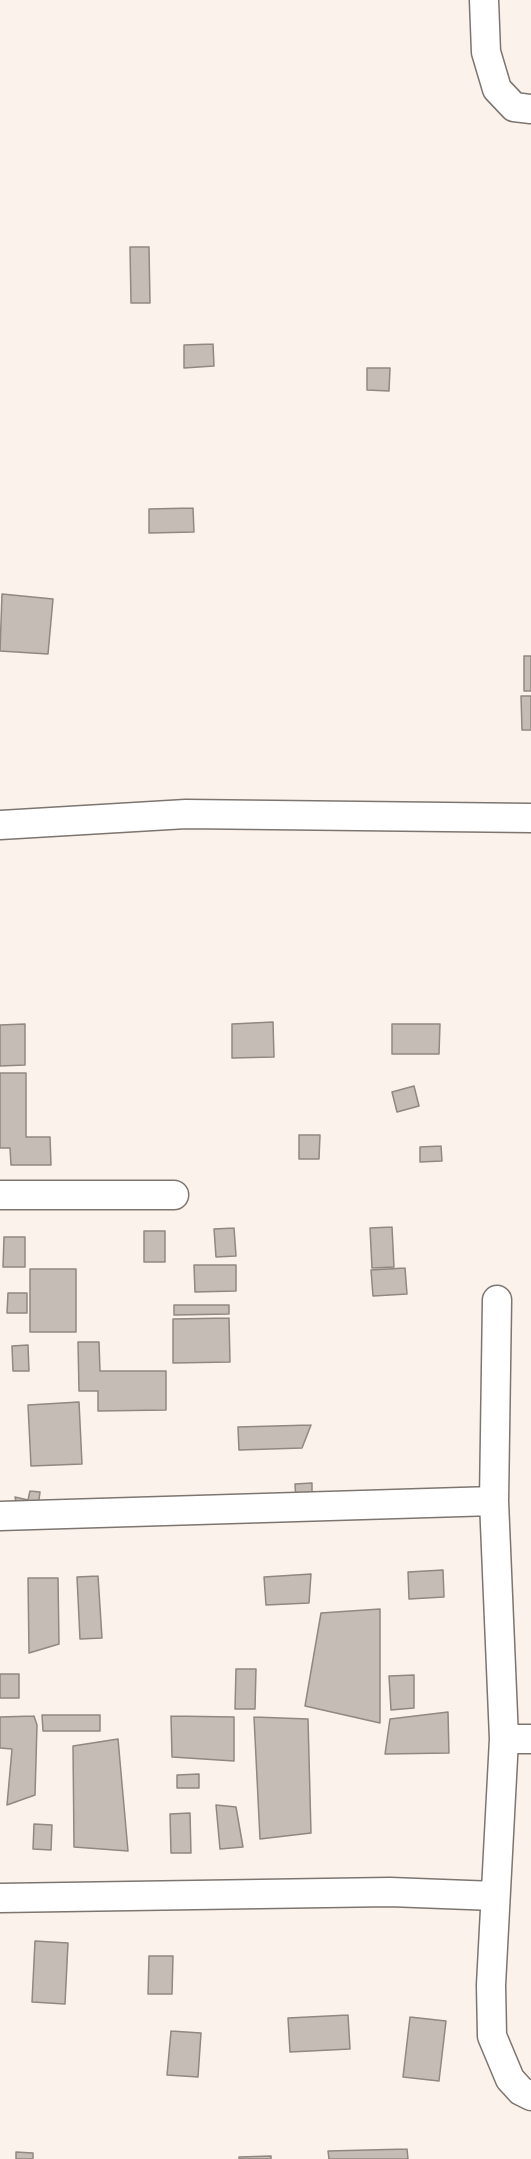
<!DOCTYPE html>
<html>
<head>
<meta charset="utf-8">
<style>
	body { margin:0 }
	canvas { display:block; background:#fbf2eb }
</style>
</head>
<body>
<canvas width="531" height="2159"></canvas>
<script>
const context = document.querySelector('canvas').getContext('2d');
context.lineJoin = 'round';
function fillPath(path, color) { context.fillStyle = color; context.fill(path, 'evenodd'); }
const poly = rows => new Path2D(rows.map(r => 'M' + r).join(''));
function stroke(path, color, width, dash) { context.strokeStyle = color; context.lineWidth = width; context.lineCap = dash ? 'butt' : 'round'; context.setLineDash(dash || []); context.stroke(path); }
const building = poly([
	[130,247,149,247,150,303,131,303,130,247],
	[213,344,214,366,184,368,184,345,213,344],
	[367,368,390,368,389,391,367,390,367,368],
	[193,508,194,532,149,533,149,509,193,508],
	[2,594,53,599,48,654,0,651,2,594],
	[524,656,531,656,531,691,524,691,524,656],
	[521,696,531,696,531,730,522,730,521,696],
	[273,1022,274,1057,232,1058,232,1024,273,1022],
	[25,1024,25,1065,0,1066,0,1025,25,1024],
	[392,1024,440,1024,439,1054,392,1054,392,1024],
	[0,1073,26,1073,26,1137,50,1137,51,1165,11,1165,10,1148,0,1148,0,1073],
	[414,1086,419,1106,397,1112,392,1092,414,1086],
	[299,1135,320,1135,319,1159,299,1159,299,1135],
	[441,1146,442,1161,420,1162,420,1147,441,1146],
	[392,1227,394,1267,372,1268,370,1228,392,1227],
	[234,1228,236,1256,216,1257,214,1229,234,1228],
	[144,1231,165,1231,165,1262,144,1262,144,1231],
	[4,1237,25,1237,25,1267,3,1267,4,1237],
	[194,1265,236,1265,236,1291,195,1292,194,1265],
	[405,1268,407,1294,373,1296,371,1270,405,1268],
	[30,1269,76,1269,76,1332,30,1332,30,1269],
	[8,1293,27,1293,27,1313,7,1313,8,1293],
	[174,1305,229,1305,229,1314,174,1315,174,1305],
	[229,1318,230,1362,173,1363,173,1319,229,1318],
	[78,1342,99,1342,100,1371,166,1371,166,1410,98,1411,98,1391,79,1391,78,1342],
	[28,1345,29,1371,13,1371,12,1346,28,1345],
	[79,1402,82,1464,31,1466,28,1405,79,1402],
	[311,1425,302,1448,239,1450,238,1427,311,1425],
	[312,1483,312,1500,296,1502,295,1484,312,1483],
	[30,1491,40,1492,38,1507,18,1510,15,1497,28,1500,30,1491],
	[443,1570,444,1597,409,1599,408,1572,443,1570],
	[311,1574,309,1603,266,1605,264,1577,311,1574],
	[98,1576,102,1638,80,1639,77,1577,98,1576],
	[28,1578,58,1578,59,1644,29,1653,28,1578],
	[380,1609,380,1723,305,1706,321,1613,380,1609],
	[236,1669,256,1669,255,1709,235,1709,236,1669],
	[0,1674,19,1674,19,1698,0,1698,0,1674],
	[414,1675,414,1708,391,1710,389,1676,414,1675],
	[448,1712,449,1753,385,1754,390,1719,448,1712],
	[42,1715,100,1715,100,1731,43,1731,42,1715],
	[34,1716,37,1725,35,1795,7,1805,12,1749,0,1748,0,1717,34,1716],
	[171,1716,234,1717,234,1761,172,1757,171,1716],
	[254,1717,308,1719,311,1833,260,1839,254,1717],
	[118,1739,128,1851,74,1847,73,1746,118,1739],
	[199,1774,199,1788,177,1788,177,1775,199,1774],
	[216,1805,236,1807,243,1847,220,1849,216,1805],
	[190,1813,191,1853,171,1853,170,1814,190,1813],
	[34,1824,52,1825,51,1850,33,1849,34,1824],
	[35,1941,68,1943,65,2004,32,2002,35,1941],
	[149,1956,173,1956,172,1994,148,1994,149,1956],
	[348,2015,350,2049,290,2052,288,2018,348,2015],
	[410,2017,446,2021,439,2081,403,2077,410,2017],
	[171,2031,201,2033,198,2077,167,2075,171,2031],
	[407,2149,408,2159,329,2159,328,2151,407,2149],
	[16,2152,33,2153,33,2159,16,2159,16,2152],
	[271,2156,271,2159,239,2159,239,2157,271,2156]
]);
fillPath(building, '#c5bcb6');
stroke(building, '#908881', 1.5);
const street = poly([
	[484,0,486,52,497,89,514,107,531,109],
	[0,825,186,814,531,818],
	[0,1195,174,1195],
	[497,1300,494,1501,504,1739,491,1985,492,2036,510,2079,521,2091,531,2096],
	[0,1516,494,1501],
	[504,1739,531,1739],
	[0,1898,390,1892,495,1896]
]);
stroke(street, '#7d756f', 31);
stroke(street, '#fff', 28);
</script>
</body>
</html>
